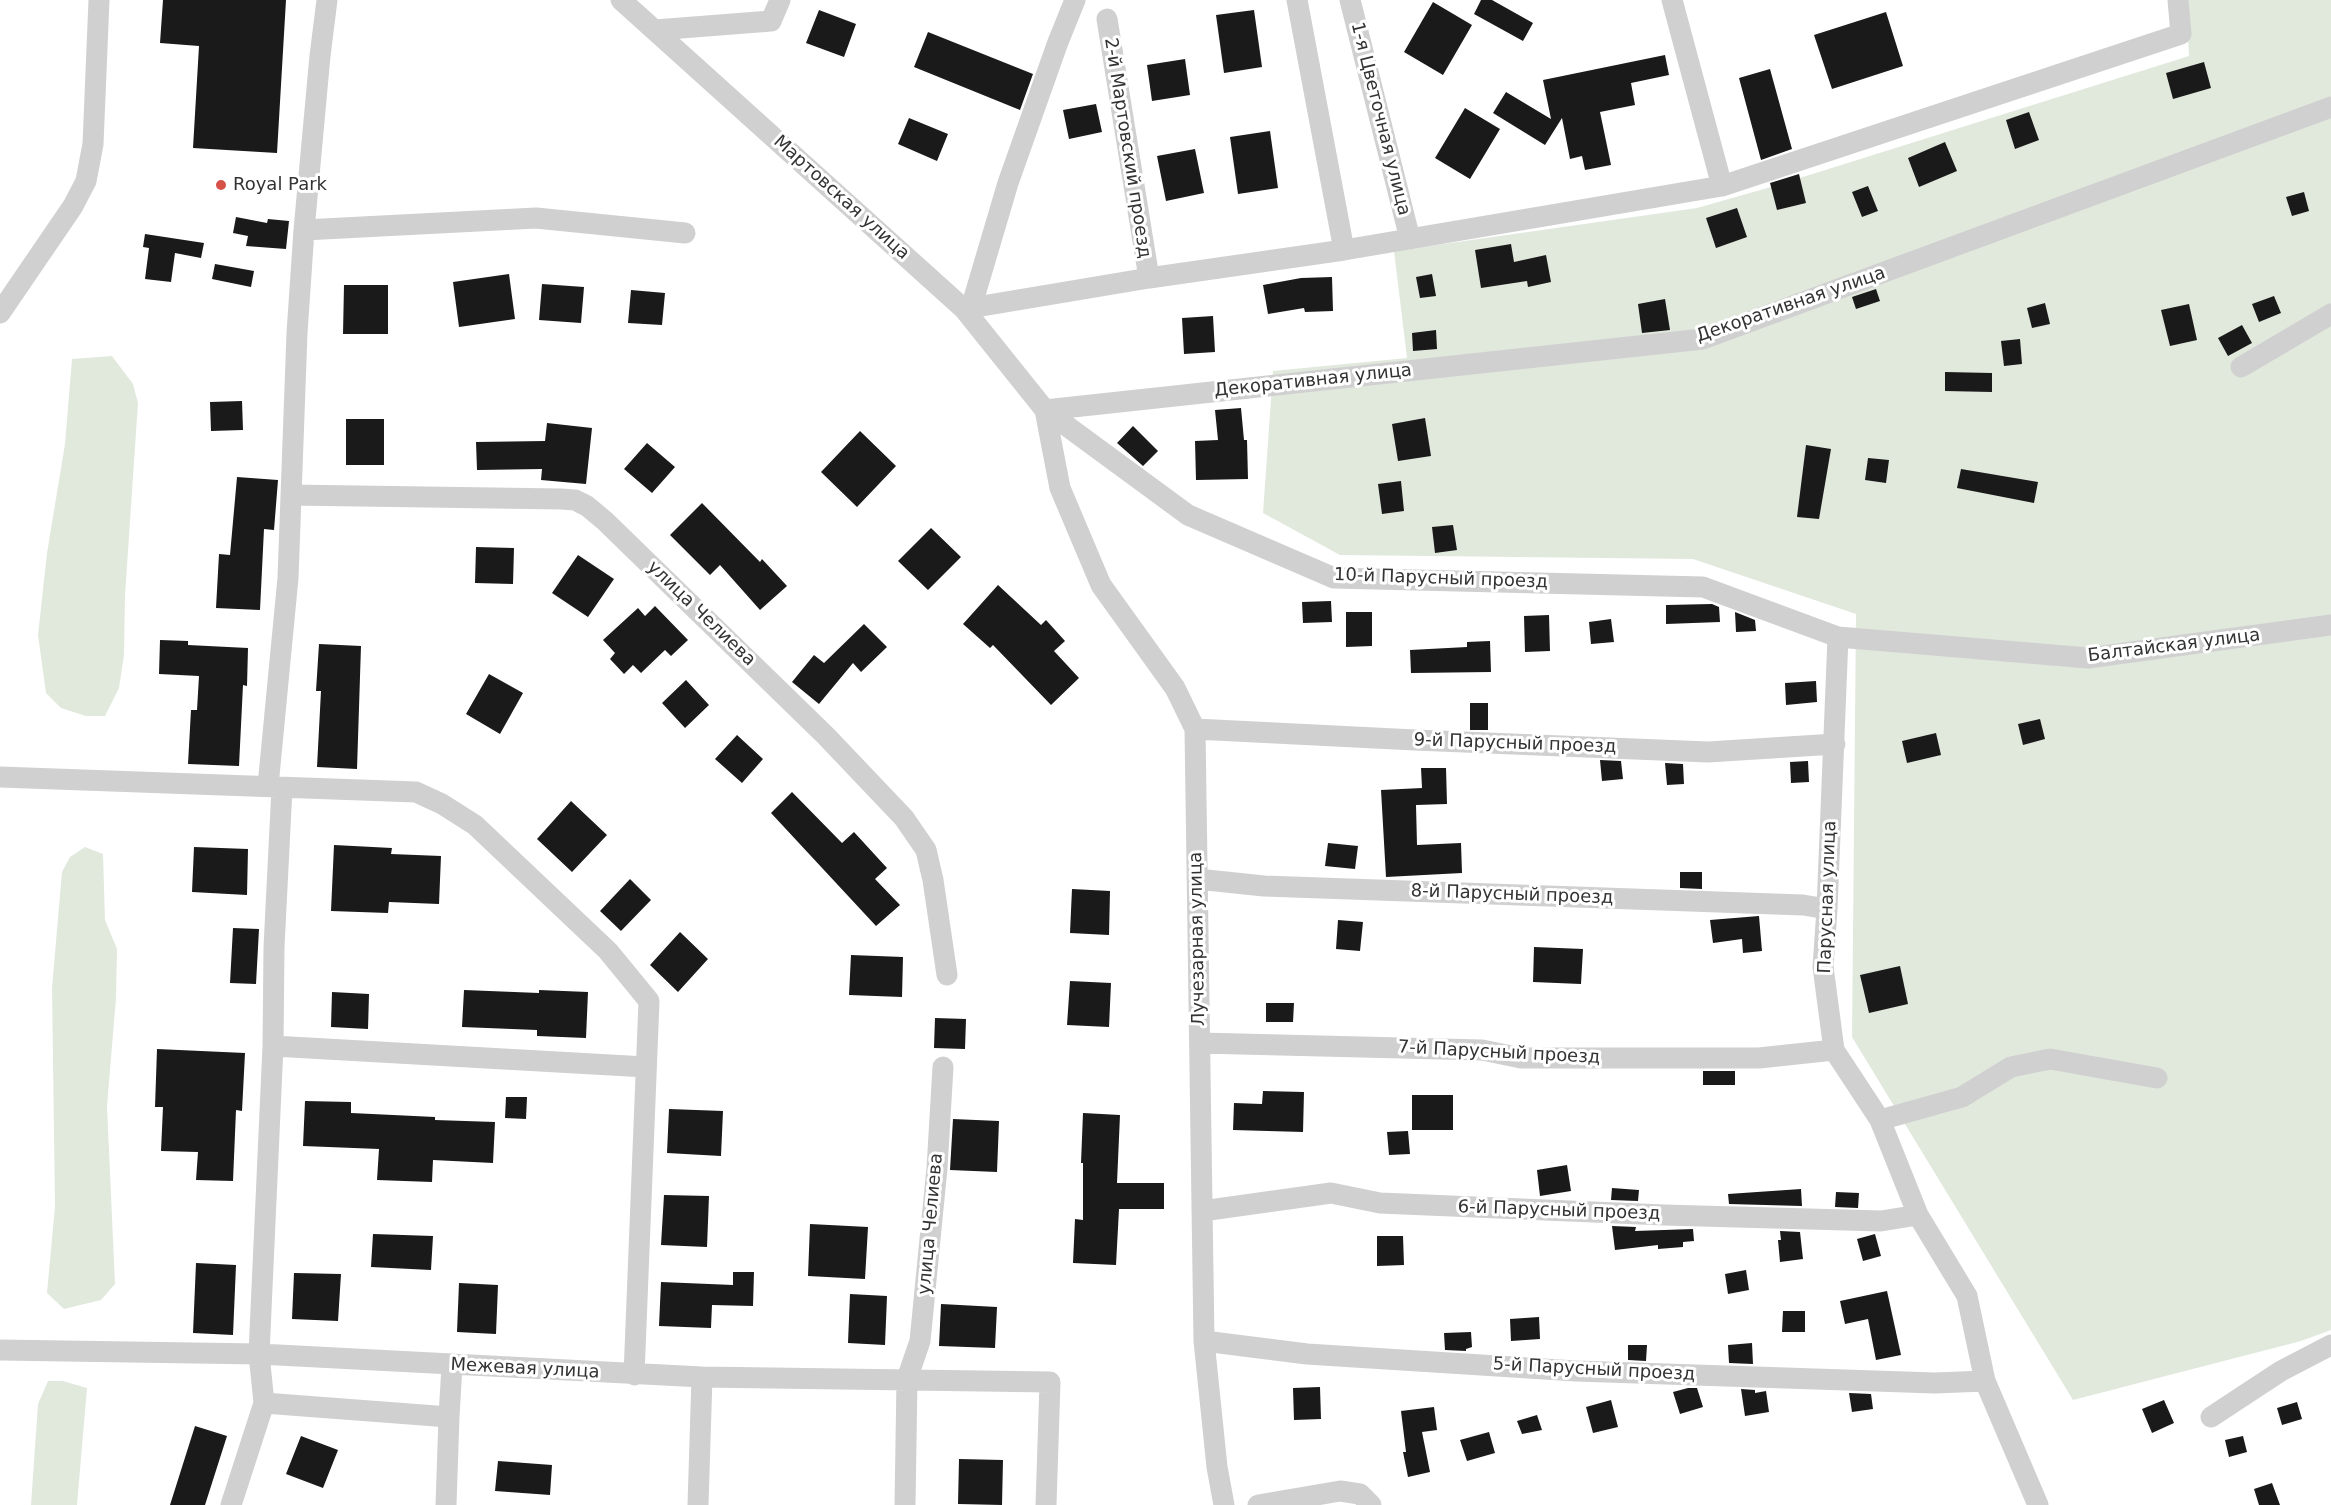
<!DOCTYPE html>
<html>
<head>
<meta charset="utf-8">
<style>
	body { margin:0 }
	canvas { display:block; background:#fff }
</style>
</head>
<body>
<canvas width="2331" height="1505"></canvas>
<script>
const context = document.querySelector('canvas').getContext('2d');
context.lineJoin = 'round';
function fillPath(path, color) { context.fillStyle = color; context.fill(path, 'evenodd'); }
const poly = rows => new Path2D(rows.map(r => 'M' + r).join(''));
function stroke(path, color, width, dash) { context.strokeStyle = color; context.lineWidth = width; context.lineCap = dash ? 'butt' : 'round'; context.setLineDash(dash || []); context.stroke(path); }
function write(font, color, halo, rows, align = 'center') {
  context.font = font + ' "DejaVu Sans",sans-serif'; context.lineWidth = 6; context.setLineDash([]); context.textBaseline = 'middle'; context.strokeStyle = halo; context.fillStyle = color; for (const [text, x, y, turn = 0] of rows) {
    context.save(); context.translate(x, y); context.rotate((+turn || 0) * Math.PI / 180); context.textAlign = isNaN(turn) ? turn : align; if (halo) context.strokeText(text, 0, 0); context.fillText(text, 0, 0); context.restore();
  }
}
fillPath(poly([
	[2186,0,2331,0,2331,1330,2301,1341,2073,1400,1852,1037,1856,614,1693,559,1340,555,1263,513,1273,371,1407,358,1394,251,1697,208,1771,187,2189,56],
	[112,356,133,384,138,403,125,595,124,655,119,688,105,716,86,716,61,708,46,693,38,635,47,553,65,444,72,359],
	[85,847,103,854,105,920,117,949,116,998,107,1106,115,1284,101,1300,64,1309,47,1293,55,1206,52,988,62,872,70,857],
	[48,1381,63,1381,87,1388,77,1505,31,1505,38,1404]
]), '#e1e9dd');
fillPath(poly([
	[163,0,286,0,277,153,193,148,199,46,160,43],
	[1481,0,1492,0,1533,23,1523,41,1474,14],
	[1433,2,1472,25,1443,75,1404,52],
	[819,10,856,24,844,57,806,43],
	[1254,10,1262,67,1224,73,1216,15],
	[1886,12,1903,66,1832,89,1814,35],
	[928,32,1033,74,1020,110,914,67],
	[1665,55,1669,75,1631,83,1635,105,1600,112,1611,165,1585,170,1582,156,1570,159,1562,118,1545,145,1493,113,1506,92,1551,119,1543,80],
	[1185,59,1190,95,1152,101,1147,65],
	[2204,62,2211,88,2173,99,2166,73],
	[1770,69,1792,149,1761,160,1739,78],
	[1096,104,1102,132,1069,139,1063,110],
	[1465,108,1500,129,1470,179,1435,158],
	[2029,112,2039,140,2015,149,2006,120],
	[909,118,948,134,937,161,898,144],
	[1270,131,1278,188,1238,194,1230,137],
	[1945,142,1957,171,1919,187,1908,158],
	[1195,149,1204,193,1166,201,1157,156],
	[1799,174,1806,203,1777,210,1770,183],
	[1868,186,1878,211,1862,217,1852,192],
	[2304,192,2309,211,2292,216,2286,197],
	[1737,208,1747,237,1716,248,1706,218],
	[236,217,267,223,268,219,289,221,286,249,246,246,248,236,233,233],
	[145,234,204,243,201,258,175,253,171,282,145,279,149,248,143,247],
	[1511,244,1514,262,1546,255,1551,282,1528,287,1527,281,1481,288,1475,250],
	[215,264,254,271,251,287,212,279],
	[509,274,515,319,459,327,453,282],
	[1432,274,1436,296,1420,298,1416,277],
	[1332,277,1333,311,1305,312,1304,308,1268,314,1263,285,1301,278],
	[542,284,584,287,581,323,539,320],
	[344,285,388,285,388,334,343,334],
	[1876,289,1880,301,1856,309,1852,297],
	[631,290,665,293,662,325,628,323],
	[2274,296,2281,313,2259,322,2252,304],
	[1665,299,1670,330,1642,333,1638,304],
	[2045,303,2050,324,2032,328,2027,308],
	[2189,304,2197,340,2170,346,2161,310],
	[1213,316,1215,352,1184,354,1182,318],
	[2242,325,2252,343,2228,356,2218,338],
	[1436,330,1437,349,1413,351,1412,333],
	[2020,339,2022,364,2004,366,2001,341],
	[1945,372,1992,373,1992,392,1945,391],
	[242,401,243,430,211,431,210,402],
	[1241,408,1244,440,1247,440,1248,479,1196,480,1195,441,1218,440,1215,410],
	[1425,418,1431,456,1398,461,1392,424],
	[346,419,384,419,384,465,346,465],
	[547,423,592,428,586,484,541,480,542,469,477,470,476,442,545,441],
	[1133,426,1158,451,1143,466,1117,443],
	[860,431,896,466,857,507,821,472],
	[647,443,675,467,652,493,624,469],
	[1806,445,1831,449,1819,519,1797,517],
	[1868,458,1889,460,1886,483,1865,480],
	[1961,469,2038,482,2034,503,1957,488],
	[237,477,278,480,274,530,264,529,260,610,216,608,219,554,230,555],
	[1401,481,1404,511,1382,514,1378,484],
	[702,503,760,562,762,559,787,586,760,610,720,565,710,575,670,535],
	[1453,525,1457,550,1435,553,1432,527],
	[931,528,961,557,928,590,898,561],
	[476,547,514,548,513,584,475,583],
	[578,555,614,579,588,617,552,593],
	[998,585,1041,625,1046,620,1065,641,1054,651,1079,678,1051,705,993,645,990,648,963,624],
	[1331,601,1332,622,1303,623,1302,602],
	[1712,604,1719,607,1720,622,1666,624,1666,605],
	[655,606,688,640,671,656,665,650,641,673,633,665,624,674,610,659,615,653,603,640,638,608,645,616],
	[1346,612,1372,612,1372,646,1346,647],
	[1735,612,1755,620,1756,631,1736,632],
	[1549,615,1550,651,1525,652,1524,616],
	[1611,619,1614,642,1591,644,1589,622],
	[864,624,887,647,861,672,853,663,819,704,792,682,814,655,824,663],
	[160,640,188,641,188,645,248,648,247,686,243,685,239,766,188,764,191,710,197,710,199,676,159,674],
	[1490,641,1491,672,1411,673,1410,650,1467,647,1467,642],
	[319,644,361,646,357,769,317,767,321,691,316,691],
	[489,674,523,693,500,734,466,714],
	[686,680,709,705,685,728,662,703],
	[1816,681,1817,702,1786,705,1785,683],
	[1470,703,1488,703,1488,730,1470,730],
	[2040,719,2045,739,2023,745,2018,724],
	[1936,733,1941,755,1907,763,1902,741],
	[737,735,763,759,742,783,715,759],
	[1600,760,1621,761,1623,779,1602,781],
	[1808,761,1809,782,1791,783,1790,762],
	[1665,763,1683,764,1684,784,1667,785],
	[1421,768,1446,768,1447,804,1416,805,1417,845,1461,843,1462,873,1386,877,1381,790,1422,788],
	[792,792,842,843,854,832,887,868,875,879,900,905,876,926,771,813],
	[571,801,607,835,572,872,537,839],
	[1328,843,1358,846,1355,869,1325,866],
	[334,845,392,848,391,854,441,856,439,904,389,902,388,913,331,911],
	[194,847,248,849,247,895,192,892],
	[1680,872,1702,872,1702,889,1680,888],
	[630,879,651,900,621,931,600,911],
	[1072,889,1110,891,1109,935,1070,933],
	[1759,916,1762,951,1743,953,1742,939,1713,943,1710,920],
	[1338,920,1363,922,1360,951,1336,949],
	[233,928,259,929,256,984,230,983],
	[680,932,708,959,678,992,650,965],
	[1534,947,1583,949,1581,984,1533,982],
	[851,955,903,957,902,997,849,995],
	[1900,966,1908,1004,1869,1013,1860,975],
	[1070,981,1111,983,1109,1027,1067,1025],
	[464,990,539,993,539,990,588,992,586,1038,537,1036,537,1030,462,1027],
	[332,992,369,994,368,1029,331,1027],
	[1266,1003,1294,1003,1293,1022,1266,1022],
	[935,1018,966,1019,965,1049,934,1048],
	[157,1049,245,1053,242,1111,236,1110,233,1181,196,1180,198,1152,161,1151,163,1107,155,1107],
	[1703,1071,1735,1071,1735,1085,1703,1085],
	[1263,1091,1304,1092,1303,1132,1233,1130,1234,1103,1262,1104],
	[1412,1095,1453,1095,1453,1130,1412,1130],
	[506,1097,527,1097,526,1119,505,1118],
	[305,1101,351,1102,351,1113,435,1117,435,1120,495,1122,493,1163,433,1160,432,1182,377,1180,379,1149,303,1146],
	[669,1109,723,1111,721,1156,667,1153],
	[1083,1113,1120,1115,1117,1183,1164,1183,1164,1209,1119,1209,1116,1265,1073,1263,1075,1219,1083,1220,1083,1163,1081,1163],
	[953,1119,999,1121,997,1172,950,1170],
	[1408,1131,1410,1154,1389,1155,1387,1132],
	[1567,1165,1571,1191,1540,1196,1537,1170],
	[1612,1188,1639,1190,1638,1201,1611,1200],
	[1801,1189,1802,1206,1729,1204,1728,1194],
	[1836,1192,1859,1193,1858,1208,1835,1207],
	[664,1195,709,1196,707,1247,661,1245],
	[810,1224,868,1227,865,1279,808,1276],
	[1612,1226,1636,1227,1635,1231,1693,1229,1694,1241,1683,1242,1683,1247,1658,1249,1658,1245,1615,1250],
	[1780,1231,1800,1232,1803,1259,1780,1262,1778,1240,1781,1240],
	[373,1234,433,1236,431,1270,371,1267],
	[1875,1234,1881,1256,1863,1261,1857,1239],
	[1377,1236,1403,1236,1404,1265,1377,1266],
	[196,1263,236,1265,233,1335,193,1333],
	[1746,1270,1749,1290,1728,1294,1725,1274],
	[733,1272,754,1272,753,1306,712,1305,711,1328,659,1326,661,1282,733,1285],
	[294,1273,341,1274,338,1321,292,1319],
	[459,1283,498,1285,496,1334,457,1332],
	[1887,1291,1901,1355,1876,1360,1868,1319,1845,1324,1840,1301],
	[850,1294,887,1296,885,1345,848,1343],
	[941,1304,997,1307,995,1348,939,1346],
	[1783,1311,1805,1311,1805,1332,1782,1332],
	[1539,1317,1540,1339,1511,1341,1510,1319],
	[1471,1332,1472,1347,1466,1349,1466,1351,1445,1350,1444,1333],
	[1752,1343,1753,1364,1729,1363,1728,1345],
	[1628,1345,1647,1345,1646,1361,1628,1360],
	[1320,1387,1321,1419,1294,1420,1293,1388],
	[1688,1388,1697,1388,1703,1407,1680,1414,1673,1392],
	[1741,1389,1755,1390,1755,1393,1766,1391,1769,1412,1745,1416],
	[1849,1393,1871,1394,1873,1409,1852,1412],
	[1611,1400,1618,1427,1593,1433,1586,1407],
	[2164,1400,2174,1423,2152,1433,2142,1409],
	[2297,1402,2302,1419,2282,1425,2277,1408],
	[1434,1407,1437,1430,1422,1432,1430,1472,1408,1477,1403,1452,1406,1452,1401,1411],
	[1537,1415,1542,1430,1522,1434,1517,1421],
	[195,1426,227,1436,205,1505,170,1505],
	[1489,1432,1495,1453,1467,1461,1460,1440],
	[301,1436,338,1450,323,1488,286,1474],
	[2243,1436,2247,1452,2229,1457,2225,1440],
	[959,1459,1003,1460,1002,1505,958,1504],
	[498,1461,552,1465,550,1495,495,1491],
	[2272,1483,2280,1505,2259,1505,2254,1489]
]), '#1a1a1a');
stroke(poly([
	[621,0,964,309,1045,410,1188,515,1334,578,1703,587,1838,637,2088,658,2331,625],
	[1297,0,1344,250],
	[1350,0,1410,239],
	[1672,0,1722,186],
	[1107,19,1149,278],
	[655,30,771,21,780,0],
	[304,230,536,218,685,233],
	[971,308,1008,183,1058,42,1075,0],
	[964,309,1149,278,1344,250,1722,186,2181,34,2178,0],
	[0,313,73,206,86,181,93,144,99,0],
	[2241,367,2331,314],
	[1045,410,1703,339,2331,107],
	[1045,410,1060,488,1101,585,1175,688,1195,729,1204,1341,1217,1467,1224,1505],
	[291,495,561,499,575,500,587,506,605,521,826,736,904,818,926,850,933,880,947,975],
	[1838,637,1827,909,1823,967,1834,1050,1880,1120,1918,1215,1967,1296,1985,1381,2038,1505],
	[1195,729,1415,740,1708,752,1835,744],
	[0,777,416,792,442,804,475,825,608,951,649,1001,634,1375],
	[268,786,288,578,297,333,304,230,320,56,327,0],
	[1197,879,1264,886,1803,905,1827,909],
	[1200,1043,1482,1050,1521,1058,1759,1058,1834,1050],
	[273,1046,274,947,282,788],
	[1880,1120,1962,1097,2011,1067,2050,1059,2157,1078],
	[1202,1211,1331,1193,1380,1203,1664,1215,1881,1221,1918,1215],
	[1204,1341,1307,1354,1576,1371,1935,1383,1985,1381],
	[0,1350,259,1354,702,1377,1050,1382,1046,1505],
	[264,1403,259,1354,273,1046,646,1067],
	[449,1417,452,1365],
	[2211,1417,2281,1371,2331,1345],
	[231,1505,264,1403,449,1417,446,1505],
	[698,1505,702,1377],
	[905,1505,907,1379,920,1341,937,1168,943,1067],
	[1258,1505,1340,1491,1360,1494,1371,1505]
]), '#d0d0d0', 21);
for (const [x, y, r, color] of [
	[221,185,6,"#d65249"]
]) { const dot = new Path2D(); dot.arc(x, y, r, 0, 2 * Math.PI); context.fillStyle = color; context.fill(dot); stroke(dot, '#fff', 2); }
write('18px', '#333', '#fff', [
	["1-я Цветочная улица",1380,119,76],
	["2-й Мартовский проезд",1127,148,81],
	["Мартовская улица",841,198,42],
	["Декоративная улица",1791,305,-19],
	["Декоративная улица",1313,381,-6],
	["10-й Парусный проезд",1441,579,2],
	["улица Челиева",701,614,44],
	["Балтайская улица",2174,646,-7],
	["9-й Парусный проезд",1515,744,2],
	["8-й Парусный проезд",1512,895,2],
	["Парусная улица",1828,897,-88],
	["Лучезарная улица",1198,939,-91],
	["7-й Парусный проезд",1499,1053,3],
	["6-й Парусный проезд",1559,1211,2],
	["улица Челиева",931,1224,-85],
	["Межевая улица",525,1369,3],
	["5-й Парусный проезд",1594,1370,3]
]);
write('18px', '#333', '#fff', [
	["Royal Park",233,185]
], 'left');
</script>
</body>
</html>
